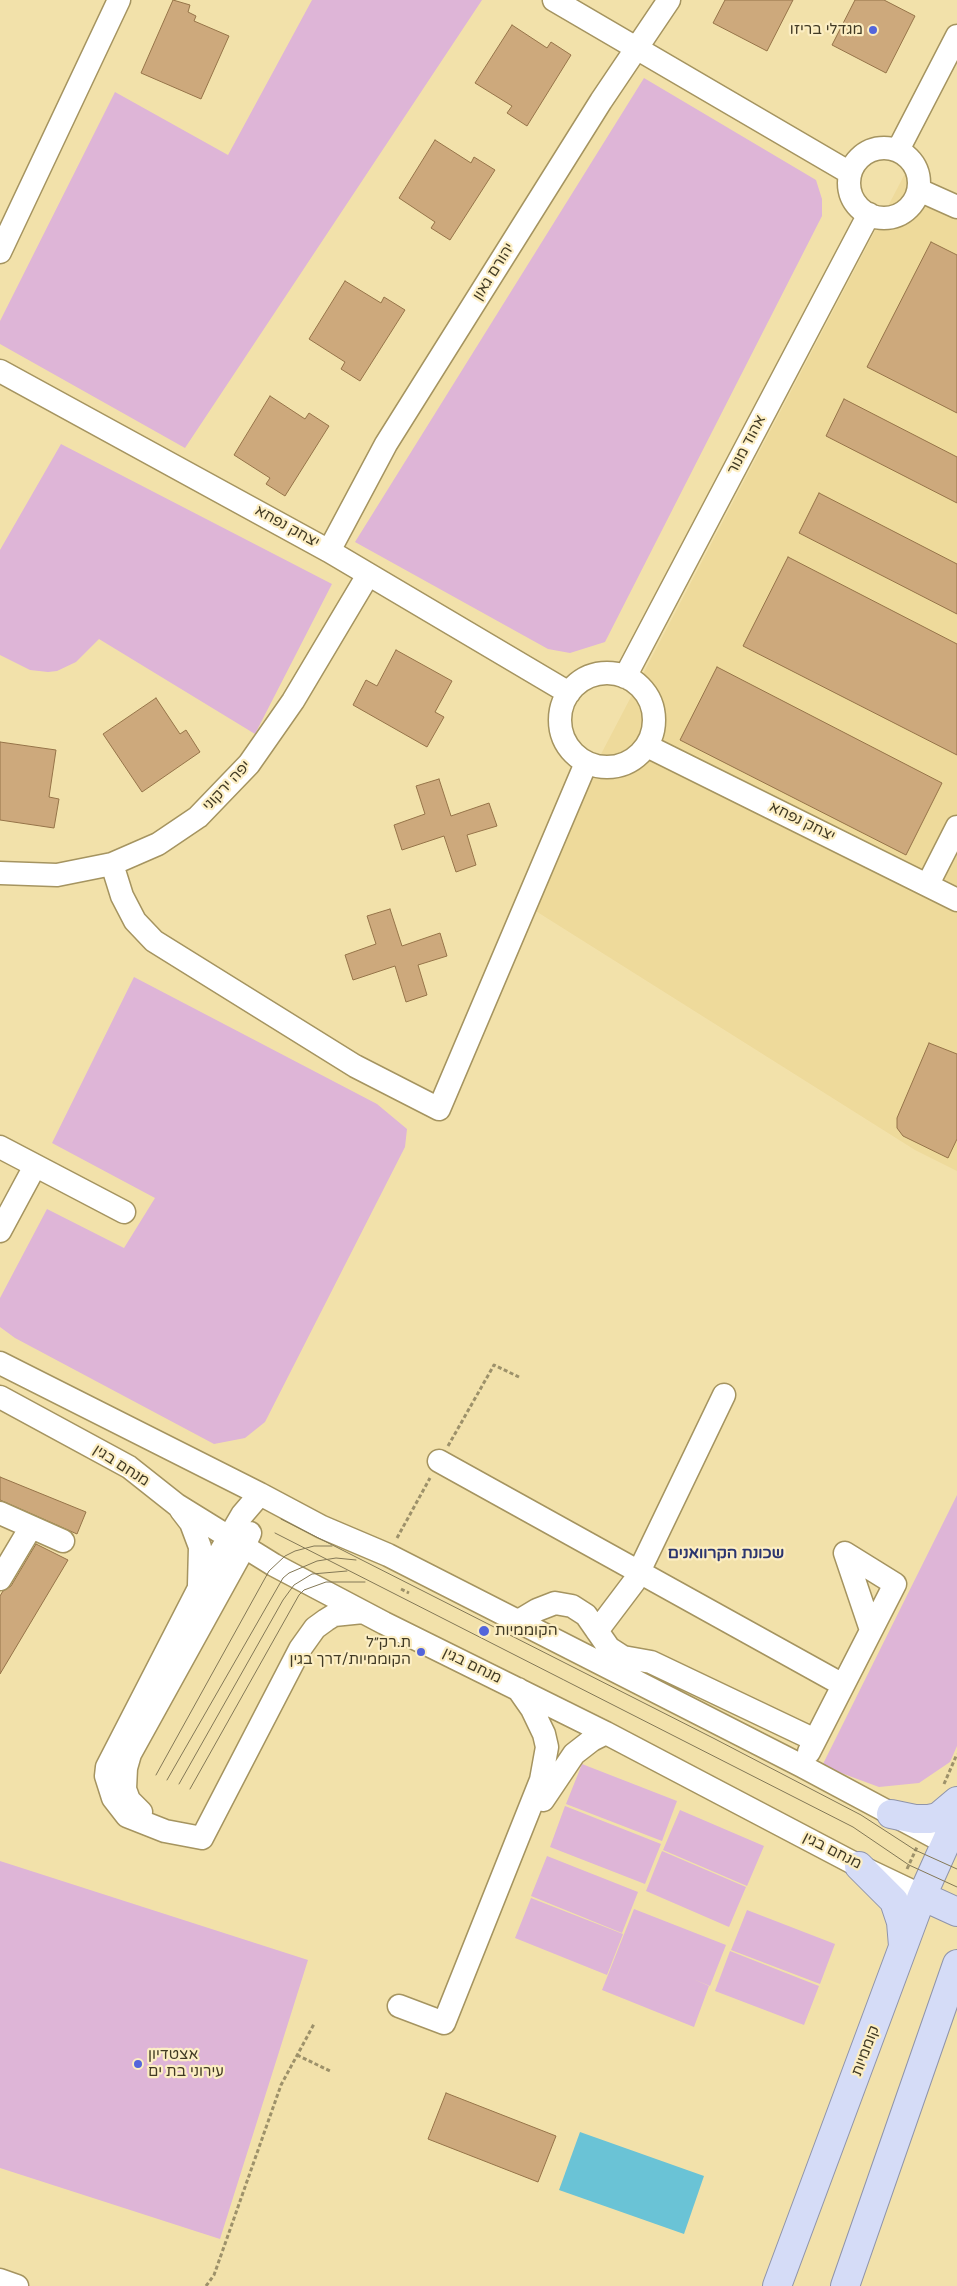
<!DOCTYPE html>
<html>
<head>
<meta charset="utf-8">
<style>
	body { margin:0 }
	canvas { display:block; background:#f2e1aa }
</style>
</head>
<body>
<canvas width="957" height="2286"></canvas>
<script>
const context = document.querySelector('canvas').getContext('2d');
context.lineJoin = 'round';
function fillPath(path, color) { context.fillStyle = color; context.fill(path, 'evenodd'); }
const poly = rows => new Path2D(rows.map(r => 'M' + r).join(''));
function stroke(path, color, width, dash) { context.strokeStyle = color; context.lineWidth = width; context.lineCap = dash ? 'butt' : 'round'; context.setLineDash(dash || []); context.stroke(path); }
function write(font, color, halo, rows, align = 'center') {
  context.font = font + ' "Varela Round",Heebo,sans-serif'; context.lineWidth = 4.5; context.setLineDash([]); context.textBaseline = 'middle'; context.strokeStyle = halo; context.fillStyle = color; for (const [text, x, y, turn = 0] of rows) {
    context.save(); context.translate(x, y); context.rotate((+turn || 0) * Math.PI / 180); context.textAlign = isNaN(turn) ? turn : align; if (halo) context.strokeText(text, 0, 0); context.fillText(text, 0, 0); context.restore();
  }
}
fillPath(poly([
	[909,166,957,204,957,1171,915,1150,523,903]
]), '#eeda9b');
fillPath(poly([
	[312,0,482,0,185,448,0,344,0,321,115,92,228,155],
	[644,78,816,180,822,199,822,216,605,642,570,653,548,649,355,542],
	[61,444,332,584,255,734,99,639,76,662,57,671,48,672,30,670,0,655,0,550],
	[134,977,377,1104,407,1129,405,1147,265,1422,245,1438,214,1444,15,1338,0,1327,0,1298,47,1209,124,1248,155,1198,52,1143],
	[957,1495,957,1746,950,1762,919,1783,879,1787,822,1766],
	[582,1764,677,1801,662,1841,566,1804],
	[565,1806,661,1844,645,1884,550,1847],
	[680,1810,764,1846,747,1886,663,1850],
	[662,1851,746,1887,729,1927,646,1891],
	[547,1856,638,1892,622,1933,531,1896],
	[0,1861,308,1960,220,2239,0,2168],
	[531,1898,623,1934,607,1975,515,1938],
	[634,1909,726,1945,710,1986,693,1979,709,1986,694,2027,602,1990],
	[747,1910,835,1944,820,1984,731,1950],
	[730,1951,819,1986,804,2025,715,1991]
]), '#deb5d7');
fillPath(poly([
	[580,2132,704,2176,684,2234,559,2190]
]), '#6ac3d6');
const building = poly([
	[173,0,190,5,188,12,196,16,194,21,229,36,201,99,141,73,173,0],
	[725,0,793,0,767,51,713,23,725,0],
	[855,0,884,0,915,16,886,73,832,45,855,0],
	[512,25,547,48,551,42,571,55,527,126,507,113,512,106,475,83,512,25],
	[435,140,471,163,474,157,495,170,450,240,431,228,435,222,399,198,435,140],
	[931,242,957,255,957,413,867,367,931,242],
	[345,281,381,303,384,297,405,310,360,381,341,369,345,362,309,339,345,281],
	[270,396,305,419,309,413,329,426,285,496,266,484,270,478,234,455,270,396],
	[844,399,957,457,957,503,826,436,844,399],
	[819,493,957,564,957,614,799,533,819,493],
	[788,557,957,644,957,755,743,646,788,557],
	[396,650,452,681,435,712,444,717,427,747,353,705,366,680,377,686,396,650],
	[717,667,942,783,906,855,680,740,717,667],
	[156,698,180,734,186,730,200,752,142,792,103,734,156,698],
	[0,742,56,750,49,797,59,799,54,828,0,820,0,742],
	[439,779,451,816,489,803,497,826,467,835,476,865,456,872,444,836,402,850,394,825,425,814,416,786,439,779],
	[390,909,402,946,440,933,447,956,418,965,427,995,406,1002,395,966,353,980,345,955,376,944,367,916,390,909],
	[929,1043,957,1054,957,1139,948,1158,903,1136,897,1128,897,1118,929,1043],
	[0,1477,86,1512,77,1534,0,1500,0,1477],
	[36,1544,68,1560,0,1674,0,1596,3,1591,11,1586,36,1544],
	[446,2093,556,2136,538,2182,428,2139,446,2093]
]);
fillPath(building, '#cda97c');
stroke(building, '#967449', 1);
const minor = poly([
	[554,0,850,173],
	'849 183a35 35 0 1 1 70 0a35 35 0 1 1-70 0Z',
	[898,150,957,36],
	[919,190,957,207],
	[0,252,119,0],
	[0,371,329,551,569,693],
	[329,551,386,444,601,101,669,0],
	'560 720a47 47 0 1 1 94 0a47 47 0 1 1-94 0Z',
	[625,677,869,214],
	[647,746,957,900],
	[112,864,122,896,135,921,154,941,355,1066,439,1109,586,763],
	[0,873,57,875,112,864,158,844,198,817,249,764,293,701,368,575],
	[928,884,957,827],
	[0,1147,124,1212],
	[0,1231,35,1166],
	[0,1363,260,1494,322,1527,388,1555,802,1766,946,1843],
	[0,1397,129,1467,177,1505,274,1565,384,1623,606,1733,859,1866,922,1896],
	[439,1461,843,1685],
	[181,1510,191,1523,200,1547,199,1585],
	[0,1513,63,1541],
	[0,1579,31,1527],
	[517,1622,537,1610,555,1603,572,1606,586,1615,609,1648,623,1657,651,1662,815,1740],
	[597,1631,634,1582,724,1395],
	[809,1752,895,1584,845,1553,871,1630],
	[543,1800,574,1754,592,1740,606,1733],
	[141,1812,129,1800,125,1789,126,1768,130,1754,240,1555,250,1533],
	[202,1838,165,1831,127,1816,113,1798,106,1776,107,1767,198,1590,242,1515,260,1494],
	[202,1838,300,1649,315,1628,326,1620,334,1615,363,1612],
	[399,2006,444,2023,541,1780,547,1747,544,1734,532,1709,518,1689],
	[0,2280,17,2286]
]);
const major = poly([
	[891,1814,915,1819,929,1819,938,1817,957,1801],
	[859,1866,894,1901,901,1922,903,1946],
	[922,1896,957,1912],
	[777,2286,922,1896,957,1818],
	[845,2286,957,1964]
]);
stroke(minor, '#a59460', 25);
stroke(major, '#8f94aa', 30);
stroke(poly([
	[448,1446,494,1365,519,1377],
	[397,1538,430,1478],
	[401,1589,409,1593],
	[944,1784,957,1754],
	[907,1869,917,1847],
	[297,2055,330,2071],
	[206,2286,214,2275,281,2085,314,2024]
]), '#9d916a', 3, [4, 2.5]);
stroke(minor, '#fff', 22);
stroke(major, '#d5dcf7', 28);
stroke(poly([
	[281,1519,715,1739,861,1815,915,1850,957,1869],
	[275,1533,853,1827,909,1865,957,1887],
	[156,1775,269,1571,285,1556,295,1551,314,1546,332,1546],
	[167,1780,283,1578,289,1573,317,1561,336,1558,356,1560],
	[179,1784,283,1600,294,1585,312,1574,347,1571],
	[190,1789,299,1595,304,1590,326,1582,365,1582]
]), '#837856', 1);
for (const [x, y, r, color] of [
	[873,30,5,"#5365db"],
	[484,1631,6,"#5365db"],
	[421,1652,5,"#5365db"],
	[138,2064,5,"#5365db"]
]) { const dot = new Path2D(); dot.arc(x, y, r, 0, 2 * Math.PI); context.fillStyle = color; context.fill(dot); stroke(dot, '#fceec3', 2); }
write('15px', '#413a24', '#fceec3', [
	["מגדלי בריזו",863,30],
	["הקוממיות",495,1631,"left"],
	["ת.רק״ל",411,1643],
	["הקוממיות/דרך בגין",411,1660],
	["אצטדיון",148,2055,"left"],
	["עירוני בת ים",148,2072,"left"]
], 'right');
write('15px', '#413a24', '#fceec3', [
	["יהורם גאון",494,272,-58],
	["אהוד מנור",747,445,-62],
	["יצחק נפחא",287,527,29],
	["יפה ירקוני",227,786,-47],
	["יצחק נפחא",802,822,26],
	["מנחם בגין",121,1466,33],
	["מנחם בגין",472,1666,26],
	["מנחם בגין",832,1851,27],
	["קוממיות",866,2051,-69]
]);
write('bold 16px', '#2b356f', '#fceec3', [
	["שכונת הקרוואנים",726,1554]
]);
</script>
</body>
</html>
